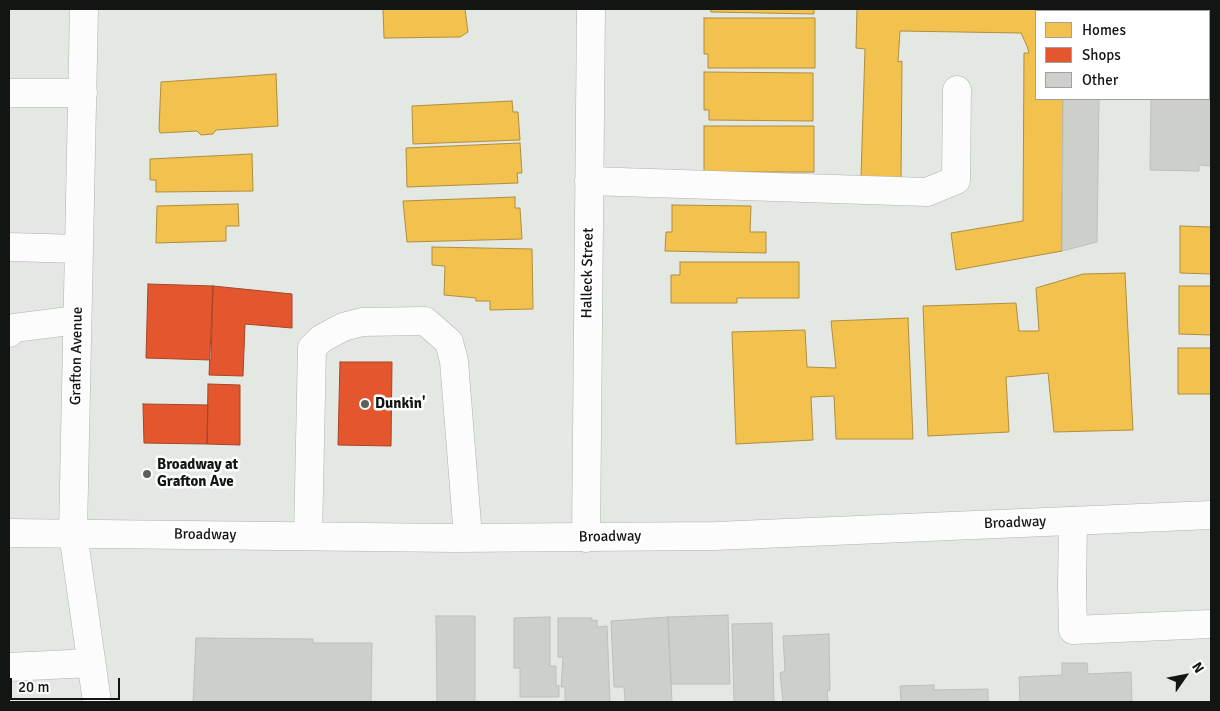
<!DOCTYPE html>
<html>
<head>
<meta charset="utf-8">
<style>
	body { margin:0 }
	#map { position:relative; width:1220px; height:711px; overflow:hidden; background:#e3e8e3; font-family:Signika,sans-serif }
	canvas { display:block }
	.frame { position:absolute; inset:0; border:10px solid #121612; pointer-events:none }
	.legend { position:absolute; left:1035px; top:10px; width:175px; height:90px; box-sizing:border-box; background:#fff; border:1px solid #a0a2a0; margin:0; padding:6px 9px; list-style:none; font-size:15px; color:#121612 }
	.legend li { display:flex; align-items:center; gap:10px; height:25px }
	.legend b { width:25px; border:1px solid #a0a2a0 }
	.north { position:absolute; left:1160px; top:651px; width:50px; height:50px; -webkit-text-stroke:4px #fff; paint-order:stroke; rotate:57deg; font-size:14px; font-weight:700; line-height:20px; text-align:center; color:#121612 }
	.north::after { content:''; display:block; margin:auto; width:18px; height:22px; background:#121612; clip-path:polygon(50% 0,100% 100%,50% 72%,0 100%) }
	.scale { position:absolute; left:10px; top:678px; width:110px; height:22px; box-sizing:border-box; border:2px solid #121612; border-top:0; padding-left:6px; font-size:15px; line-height:18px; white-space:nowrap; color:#121612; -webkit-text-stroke:4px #fff; paint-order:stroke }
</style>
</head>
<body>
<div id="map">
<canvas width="1220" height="711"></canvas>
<div class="frame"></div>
<ul class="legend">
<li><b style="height:14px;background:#f2c14e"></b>Homes</li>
<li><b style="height:14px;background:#e4572e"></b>Shops</li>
<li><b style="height:14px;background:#cccfca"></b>Other</li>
</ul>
<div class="north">N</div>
<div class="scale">20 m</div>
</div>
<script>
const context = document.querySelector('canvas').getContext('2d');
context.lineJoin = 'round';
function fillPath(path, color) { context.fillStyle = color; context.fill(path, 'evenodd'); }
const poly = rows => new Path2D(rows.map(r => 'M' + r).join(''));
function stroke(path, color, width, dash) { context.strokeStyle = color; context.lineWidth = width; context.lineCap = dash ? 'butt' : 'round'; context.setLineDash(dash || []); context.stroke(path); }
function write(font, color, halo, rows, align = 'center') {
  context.font = font + ' Signika,sans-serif'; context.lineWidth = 5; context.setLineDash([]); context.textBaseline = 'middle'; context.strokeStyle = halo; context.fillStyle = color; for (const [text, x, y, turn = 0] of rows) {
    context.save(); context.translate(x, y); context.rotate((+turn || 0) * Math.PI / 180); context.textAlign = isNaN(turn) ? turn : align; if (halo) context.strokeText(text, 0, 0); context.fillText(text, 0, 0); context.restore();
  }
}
const homes = poly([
	[383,9,468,9,465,9,468,32,460,37,384,38,383,9],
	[710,9,814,9,814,14,711,12,710,9],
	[857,9,1064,9,1064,11,1036,11,1036,99,1063,99,1062,251,956,270,951,233,1023,221,1024,53,1029,53,1027,46,1021,33,900,31,898,62,902,61,901,180,861,177,865,49,856,48,857,9],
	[704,18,815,18,815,68,708,68,708,54,704,54,704,18],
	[704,72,813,73,813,121,709,120,709,110,704,110,704,72],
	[276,74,278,126,216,130,213,134,201,135,197,131,160,133,159,129,161,82,276,74],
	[512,101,513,112,518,112,520,140,413,144,412,106,512,101],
	[704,126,814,126,814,172,704,172,704,126],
	[520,143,522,173,517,173,518,183,407,187,406,148,520,143],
	[252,154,253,191,156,192,156,180,150,180,150,159,252,154],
	[515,197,515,208,520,208,522,239,407,242,403,201,515,197],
	[238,204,239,226,226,226,226,241,156,243,157,206,238,204],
	[672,205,751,206,750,232,766,232,766,253,665,251,666,232,672,232,672,205],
	[1180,226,1211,227,1211,274,1180,273,1180,226],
	[432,247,532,249,533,309,490,310,490,301,476,301,476,298,444,295,445,266,432,265,432,247],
	[680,262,799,262,799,298,737,298,737,303,671,303,671,275,680,275,680,262],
	[1125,273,1133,430,1054,432,1048,373,1006,377,1009,432,928,436,923,306,1016,303,1019,331,1039,331,1036,288,1083,274,1125,273],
	[1179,286,1211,286,1211,335,1179,334,1179,286],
	[908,318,913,439,836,439,834,396,811,397,813,440,736,444,732,332,805,330,807,367,836,368,831,321,908,318],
	[1178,348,1211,348,1211,394,1178,394,1178,348]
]);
fillPath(homes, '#f2c14e');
stroke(homes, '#af8e3c', 1);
const shops = poly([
	[148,284,213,286,211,360,146,358,148,284],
	[213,286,292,294,292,328,245,324,243,376,209,375,213,286],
	[340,362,392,362,391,446,338,445,340,362],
	[208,384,240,385,240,445,207,444,208,384],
	[143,404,208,405,207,444,144,443,143,404]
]);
fillPath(shops, '#e4572e');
stroke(shops, '#a54426', 1);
const building = poly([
	[1177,9,1211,9,1211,51,1209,51,1209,11,1177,11,1177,9],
	[1209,92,1211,92,1211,166,1199,165,1199,171,1150,170,1151,99,1209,99,1209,92],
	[1063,99,1099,99,1097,242,1062,251,1063,99],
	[728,615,730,684,671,684,668,617,728,615],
	[436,616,475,616,475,702,437,702,436,616],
	[550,617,550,666,556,666,556,687,559,685,559,697,520,697,520,668,514,668,514,618,550,617],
	[668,617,672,702,625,702,624,687,614,687,611,621,668,617],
	[558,618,592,618,592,621,597,620,597,627,607,626,610,702,565,702,565,687,561,687,563,657,558,657,558,618],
	[772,623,774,702,734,702,732,624,772,623],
	[829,634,830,691,827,690,828,702,783,702,780,673,785,671,783,636,829,634],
	[196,638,313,639,313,643,372,643,371,702,193,702,196,638],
	[1062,663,1087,663,1088,674,1131,672,1132,702,1020,702,1019,677,1062,675,1062,663],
	[934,685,934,690,988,689,988,702,901,702,900,686,934,685]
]);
fillPath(building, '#cccfca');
stroke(building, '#bcbfba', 1);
const minor = poly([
	[84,9,73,533,97,702],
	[9,93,83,93],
	[589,181,927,192,956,180,957,90],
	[9,247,79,249],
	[9,333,14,328,77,320],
	[1073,521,1072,586,1073,630,1211,624],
	[308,536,312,348,321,339,343,327,362,322,425,321,449,342,454,361,468,537],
	[586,538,591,9],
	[9,667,91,663]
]);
const major = poly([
	[9,533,455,538,715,536,1211,515]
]);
stroke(minor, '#afb3af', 29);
stroke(major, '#afb3af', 29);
stroke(minor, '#fbfcfb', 28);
stroke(major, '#fbfcfb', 28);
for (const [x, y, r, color] of [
	[365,404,5,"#5b605b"],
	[147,474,5,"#5b605b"]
]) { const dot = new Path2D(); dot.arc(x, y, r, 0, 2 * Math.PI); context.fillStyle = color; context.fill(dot); stroke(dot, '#fff', 2); }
write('15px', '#121612', '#fff', [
	["Halleck Street",588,273,-89],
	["Grafton Avenue",77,356,-89],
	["Broadway",1015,523,-2],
	["Broadway",205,535,1],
	["Broadway",610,537,-1]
]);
write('bold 15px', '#121612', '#fff', [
	["Dunkin'",375,404],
	["Broadway at",157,465],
	["Grafton Ave",157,482]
], 'left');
</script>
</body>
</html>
